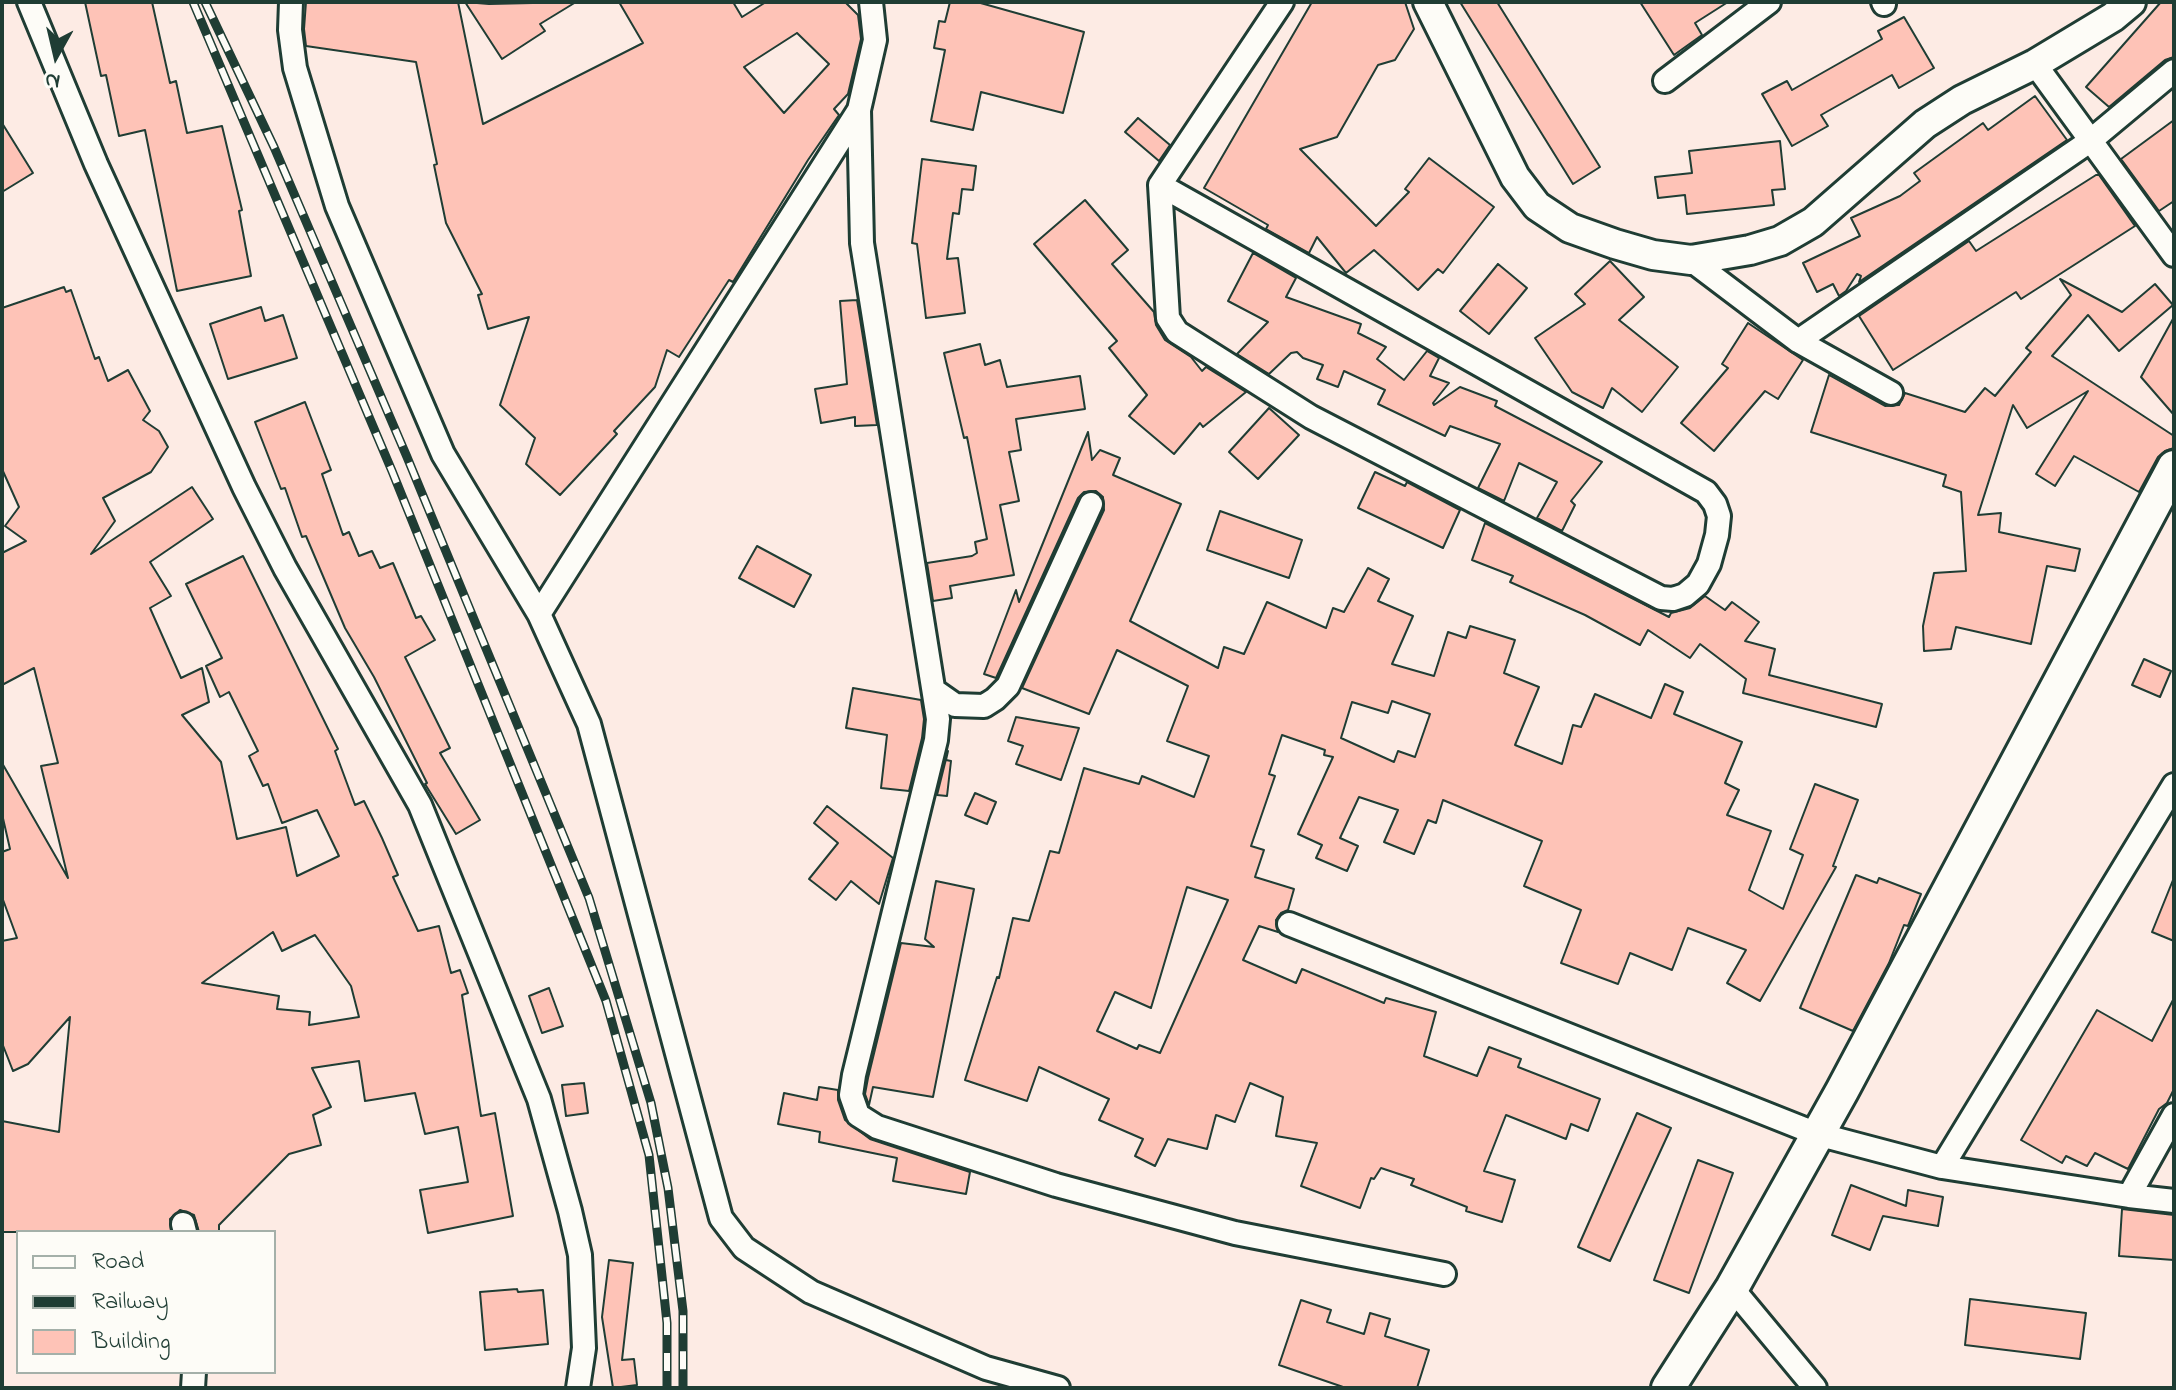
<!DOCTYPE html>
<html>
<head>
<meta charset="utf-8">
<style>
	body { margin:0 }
	#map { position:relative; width:2176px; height:1390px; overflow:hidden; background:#fdebe4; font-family:"Indie Flower",sans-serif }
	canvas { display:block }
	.frame { position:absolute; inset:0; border:4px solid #1f3d34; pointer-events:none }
	.legend { position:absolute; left:16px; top:1230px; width:260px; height:144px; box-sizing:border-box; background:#fdfcf7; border:2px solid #a4b0a9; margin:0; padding:10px 14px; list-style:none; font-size:24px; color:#1f3d34 }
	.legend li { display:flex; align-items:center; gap:16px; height:40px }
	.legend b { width:40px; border:2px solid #a4b0a9 }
	.north { position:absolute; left:16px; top:16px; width:80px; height:80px; -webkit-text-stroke:6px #fdfcf7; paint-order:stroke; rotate:188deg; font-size:22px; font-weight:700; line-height:32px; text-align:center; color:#1f3d34 }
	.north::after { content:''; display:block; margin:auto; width:28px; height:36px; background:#1f3d34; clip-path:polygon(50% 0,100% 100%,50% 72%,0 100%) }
</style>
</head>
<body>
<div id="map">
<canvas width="2176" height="1390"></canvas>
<div class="frame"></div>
<ul class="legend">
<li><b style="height:10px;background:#fdfcf7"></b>Road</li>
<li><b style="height:10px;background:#1f3d34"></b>Railway</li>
<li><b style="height:22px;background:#fec3b7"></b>Building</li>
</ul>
<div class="north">N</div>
</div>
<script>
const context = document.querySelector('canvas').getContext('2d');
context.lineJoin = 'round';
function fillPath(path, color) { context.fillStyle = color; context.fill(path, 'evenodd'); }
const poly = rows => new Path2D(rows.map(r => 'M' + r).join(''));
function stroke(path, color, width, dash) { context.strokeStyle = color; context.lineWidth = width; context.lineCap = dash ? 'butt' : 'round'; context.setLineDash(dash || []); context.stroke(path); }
const building = poly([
	[85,2,152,2,170,83,176,81,187,133,222,126,242,210,239,211,251,276,177,291,145,130,119,136,106,75,101,76,85,2],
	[306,2,458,2,483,124,643,43,619,2,733,2,742,17,766,2,845,2,858,15,861,39,848,94,834,109,839,115,808,160,733,282,729,280,679,357,667,350,655,387,614,431,617,434,560,495,526,464,535,438,500,405,529,317,488,329,478,295,482,294,446,223,434,165,437,164,416,62,306,46,304,29,306,2],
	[797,33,829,64,784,113,744,67,797,33],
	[465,2,489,4,576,2,540,24,545,31,502,59,465,2],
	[950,2,977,2,1084,32,1063,113,981,92,973,130,931,121,945,50,934,48,939,21,945,22,950,2],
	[1312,2,1405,2,1414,29,1395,60,1378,65,1337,137,1300,149,1376,226,1409,192,1405,189,1429,158,1494,207,1443,273,1438,269,1418,290,1374,250,1346,273,1317,237,1309,253,1266,229,1268,225,1204,188,1312,2],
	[1460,2,1497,2,1600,167,1573,184,1460,2],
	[1640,2,1728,2,1695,23,1702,35,1674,55,1640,2],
	[2161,2,2174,2,2174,57,2165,60,2109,107,2086,87,2161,2],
	[1904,17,1934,68,1899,88,1892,75,1821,115,1828,126,1792,146,1762,94,1787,81,1792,90,1882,39,1878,31,1904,17],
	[2035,96,2067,140,1859,282,1861,276,1857,274,1846,291,1839,296,1833,284,1817,292,1803,263,1860,236,1851,218,1900,196,1920,181,1914,173,1983,123,1988,130,2035,96],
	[1138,118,1170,145,1159,161,1125,132,1138,118],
	[2174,120,2174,201,2159,211,2121,159,2174,120],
	[2,123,33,173,2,192,2,123],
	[1780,141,1785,189,1772,190,1774,205,1687,214,1685,195,1658,198,1655,177,1692,173,1689,151,1780,141],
	[922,159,976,166,973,190,962,189,959,214,953,213,947,259,958,258,965,313,926,318,917,244,912,243,922,159],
	[2096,175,2099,175,2135,226,2021,299,2016,292,1893,370,1859,316,1969,241,1976,251,2096,175],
	[1085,200,1128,250,1112,264,1154,312,1156,325,1165,340,1191,357,1202,371,1206,367,1246,392,1203,427,1200,423,1174,454,1129,416,1147,395,1109,348,1117,341,1034,244,1085,200],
	[1253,253,1296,278,1286,297,1361,324,1358,333,1386,347,1377,359,1404,380,1427,351,1439,358,1430,376,1449,383,1433,403,1434,405,1460,387,1497,401,1495,406,1602,462,1571,501,1575,505,1562,531,1537,518,1557,482,1519,463,1504,501,1478,488,1500,444,1450,426,1445,436,1378,404,1385,390,1344,371,1338,387,1317,379,1323,365,1303,358,1297,352,1291,353,1269,374,1237,354,1268,322,1228,301,1253,253],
	[1610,261,1644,297,1619,320,1678,367,1642,412,1612,388,1603,408,1572,392,1535,338,1585,304,1575,294,1610,261],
	[1498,264,1527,288,1489,334,1460,311,1498,264],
	[2060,279,2122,312,2155,284,2173,305,2119,351,2088,315,2052,356,2174,436,2174,448,2165,451,2158,457,2139,492,2074,456,2055,486,2036,474,2088,391,2027,428,2013,405,1978,515,2001,513,1999,532,2080,549,2075,571,2047,566,2031,644,1956,627,1951,649,1924,651,1923,626,1934,573,1966,571,1961,492,1943,486,1946,475,1811,432,1829,375,1885,406,1899,405,1905,393,1965,412,1985,388,1995,396,2031,352,2026,348,2071,295,2060,279],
	[64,287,66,292,71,290,95,359,99,357,108,381,128,370,150,411,143,420,159,431,168,447,151,472,103,498,115,521,91,554,192,487,213,519,150,562,171,596,150,608,181,678,202,668,209,702,182,715,221,762,237,839,286,827,297,876,339,856,317,810,282,823,268,784,263,786,249,756,258,751,229,692,220,697,206,666,222,658,186,584,243,556,338,749,335,751,355,805,364,801,382,838,398,875,393,877,418,931,439,926,451,973,460,970,468,993,462,995,481,1116,495,1113,513,1216,428,1233,420,1190,468,1182,458,1127,425,1134,415,1093,365,1101,359,1061,312,1068,331,1107,313,1115,321,1145,289,1154,219,1225,219,1232,199,1232,194,1215,180,1210,170,1219,171,1232,2,1232,2,1121,59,1132,70,1017,28,1064,13,1071,2,1043,2,941,17,938,2,897,2,852,10,849,2,814,2,763,68,878,41,766,58,763,34,668,2,685,2,553,26,541,5,526,19,507,2,469,2,308,64,287],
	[273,932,282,951,315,935,351,986,359,1017,309,1025,310,1012,277,1009,279,996,202,983,273,932],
	[857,300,877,425,855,426,855,417,821,423,815,389,847,384,840,301,857,300],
	[261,307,265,321,283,315,297,358,228,379,210,324,261,307],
	[2174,317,2174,415,2141,377,2174,317],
	[1748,323,1803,360,1778,399,1765,391,1714,451,1681,423,1728,368,1722,364,1748,323],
	[980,344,985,365,1000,360,1007,387,1080,376,1085,409,1016,419,1021,450,1009,452,1019,501,1000,505,1014,575,950,586,952,598,933,601,927,563,972,556,977,553,975,542,987,539,967,437,964,438,944,353,980,344],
	[305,402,331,470,322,474,343,535,349,532,359,556,372,551,380,568,393,563,416,618,421,616,435,640,405,657,450,748,440,753,480,820,456,834,425,784,427,783,374,677,345,628,306,536,302,537,285,488,281,489,255,422,305,402],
	[1269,408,1299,435,1258,479,1229,452,1269,408],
	[1088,432,1092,460,1100,450,1120,458,1113,475,1181,504,1130,621,1218,668,1224,647,1244,654,1267,602,1326,628,1333,608,1344,612,1368,568,1389,579,1378,601,1413,616,1392,664,1434,676,1448,632,1466,638,1470,626,1515,640,1504,673,1539,687,1515,745,1562,764,1573,725,1581,727,1595,694,1651,718,1665,684,1683,692,1674,714,1742,742,1725,783,1739,790,1727,815,1771,831,1749,890,1783,909,1803,855,1790,849,1815,784,1858,800,1833,866,1836,867,1760,1001,1727,983,1746,950,1688,928,1672,970,1630,953,1618,984,1561,963,1581,910,1524,886,1542,841,1443,800,1436,823,1428,820,1414,854,1384,842,1398,810,1359,797,1340,838,1358,846,1347,871,1316,858,1322,845,1298,834,1333,757,1324,755,1325,750,1282,735,1269,774,1275,776,1251,846,1264,850,1255,877,1294,889,1288,910,1281,913,1276,920,1278,932,1259,926,1243,960,1296,983,1302,969,1384,1003,1386,998,1436,1012,1424,1056,1477,1076,1489,1047,1521,1059,1518,1067,1600,1099,1588,1131,1571,1124,1566,1139,1506,1115,1484,1171,1515,1180,1502,1222,1466,1211,1467,1207,1411,1185,1414,1179,1381,1168,1374,1179,1371,1178,1360,1208,1301,1186,1317,1143,1276,1136,1283,1097,1250,1083,1235,1122,1216,1115,1207,1149,1168,1139,1155,1166,1135,1156,1143,1139,1099,1120,1109,1099,1039,1067,1027,1101,965,1080,997,977,999,978,1013,918,1029,921,1050,851,1059,853,1084,768,1139,784,1142,776,1194,797,1209,756,1167,741,1188,686,1117,650,1089,714,1022,688,1104,510,1103,497,1096,491,1084,492,1078,498,996,678,984,674,1016,590,1019,602,1088,432],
	[1392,701,1430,714,1415,757,1398,751,1394,762,1341,738,1352,702,1388,713,1392,701],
	[1187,887,1228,900,1160,1053,1139,1045,1137,1049,1097,1031,1115,992,1151,1008,1187,887],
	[1375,472,1405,486,1407,482,1460,510,1443,548,1358,508,1375,472],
	[1220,511,1302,540,1289,578,1207,550,1220,511],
	[1485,523,1669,617,1671,613,1690,608,1705,596,1725,610,1732,602,1759,622,1745,641,1775,649,1769,675,1882,704,1876,727,1743,693,1746,679,1700,644,1690,658,1648,630,1640,645,1585,615,1510,582,1513,576,1472,560,1485,523],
	[757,546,811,575,794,607,739,578,757,546],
	[2144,659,2171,671,2160,697,2132,685,2144,659],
	[853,688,921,700,924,719,922,738,909,791,881,788,887,735,846,728,853,688],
	[1016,717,1079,728,1061,780,1016,764,1023,746,1008,741,1016,717],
	[948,751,946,760,951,761,947,796,937,795,948,751],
	[975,793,996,802,987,824,965,815,975,793],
	[827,806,893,858,879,904,851,881,836,900,809,879,838,843,814,823,827,806],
	[1856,875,1877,883,1879,878,1921,894,1908,926,1904,925,1889,963,1853,1031,1800,1008,1856,875],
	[2173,880,2174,880,2174,941,2152,932,2173,880],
	[936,881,974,889,933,1097,873,1087,869,1105,865,1094,868,1078,901,943,934,947,925,939,936,881],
	[549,988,563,1026,542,1033,529,996,549,988],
	[2174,998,2174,1089,2167,1103,2159,1109,2128,1169,2095,1153,2087,1166,2066,1156,2062,1163,2021,1140,2097,1010,2152,1041,2174,998],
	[584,1083,588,1113,566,1116,562,1085,584,1083],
	[819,1087,838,1090,838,1100,845,1120,870,1139,970,1172,966,1194,893,1181,897,1158,819,1142,820,1132,778,1124,784,1093,817,1100,819,1087],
	[1637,1113,1671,1128,1610,1261,1578,1247,1637,1113],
	[1698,1160,1733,1173,1689,1293,1654,1280,1698,1160],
	[1851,1185,1906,1206,1908,1190,1943,1197,1938,1226,1883,1216,1870,1250,1832,1235,1851,1185],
	[2122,1209,2174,1215,2174,1260,2119,1256,2122,1209],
	[609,1260,633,1263,622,1360,634,1359,637,1385,613,1388,602,1317,609,1260],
	[517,1289,518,1292,543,1290,548,1344,485,1350,480,1292,517,1289],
	[1970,1299,2086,1313,2080,1359,1965,1345,1970,1299],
	[1301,1300,1331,1310,1327,1322,1364,1334,1370,1313,1390,1319,1385,1336,1429,1350,1417,1388,1346,1388,1279,1365,1301,1300]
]);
fillPath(building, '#fec3b7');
stroke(building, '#1f3d34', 2);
const minor = poly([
	[29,2,96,164,244,487,285,568,420,805,539,1099,570,1211,580,1255,584,1348,578,1388],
	[291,2,290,30,295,68,337,206,443,454,539,614,589,724,721,1218,744,1248,811,1292,986,1368,1058,1388],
	[1883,2,1884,4],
	[2035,64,2174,255],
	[1665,81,1769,2],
	[859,110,862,243,938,719,936,740,854,1075,851,1095,858,1115,877,1127,1056,1185,1235,1233,1444,1274],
	[1160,185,1706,492,1715,504,1719,516,1717,535,1709,564,1698,584,1685,595,1673,599,1661,598,1311,417,1177,332,1168,318,1160,185,1282,2],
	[1691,260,1798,341,1891,393],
	[1798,341,2090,141,2174,71],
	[539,614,859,110,875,40,871,2],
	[935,691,955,705,984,706,995,699,1008,686,1091,504],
	[1289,924,1817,1134,1942,1167,2129,1196,2174,1201],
	[1942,1167,2174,785],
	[2129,1196,2174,1115],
	[183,1224,185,1232],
	[1732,1288,1815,1388],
	[193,1388,194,1372]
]);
const tertiary = poly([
	[1428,2,1515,177,1537,206,1570,228,1615,244,1653,255,1691,260,1750,250,1780,241,1813,222,1925,124,1962,100,2035,64,2113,17,2131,2]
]);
const secondary = poly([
	[1668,1388,1732,1288,1842,1091,2174,467]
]);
stroke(minor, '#1f3d34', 28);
stroke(tertiary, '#1f3d34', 34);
stroke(secondary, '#1f3d34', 38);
stroke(minor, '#fdfcf7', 22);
stroke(tertiary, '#fdfcf7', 28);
stroke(secondary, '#fdfcf7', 32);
const rail = poly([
	[193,2,392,471,606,1001,649,1155,667,1323,667,1388],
	[205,2,274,147,407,457,589,898,651,1103,668,1188,683,1311,683,1388]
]);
stroke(rail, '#1f3d34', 9);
stroke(rail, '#fdfcf7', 6, [18]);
</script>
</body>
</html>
